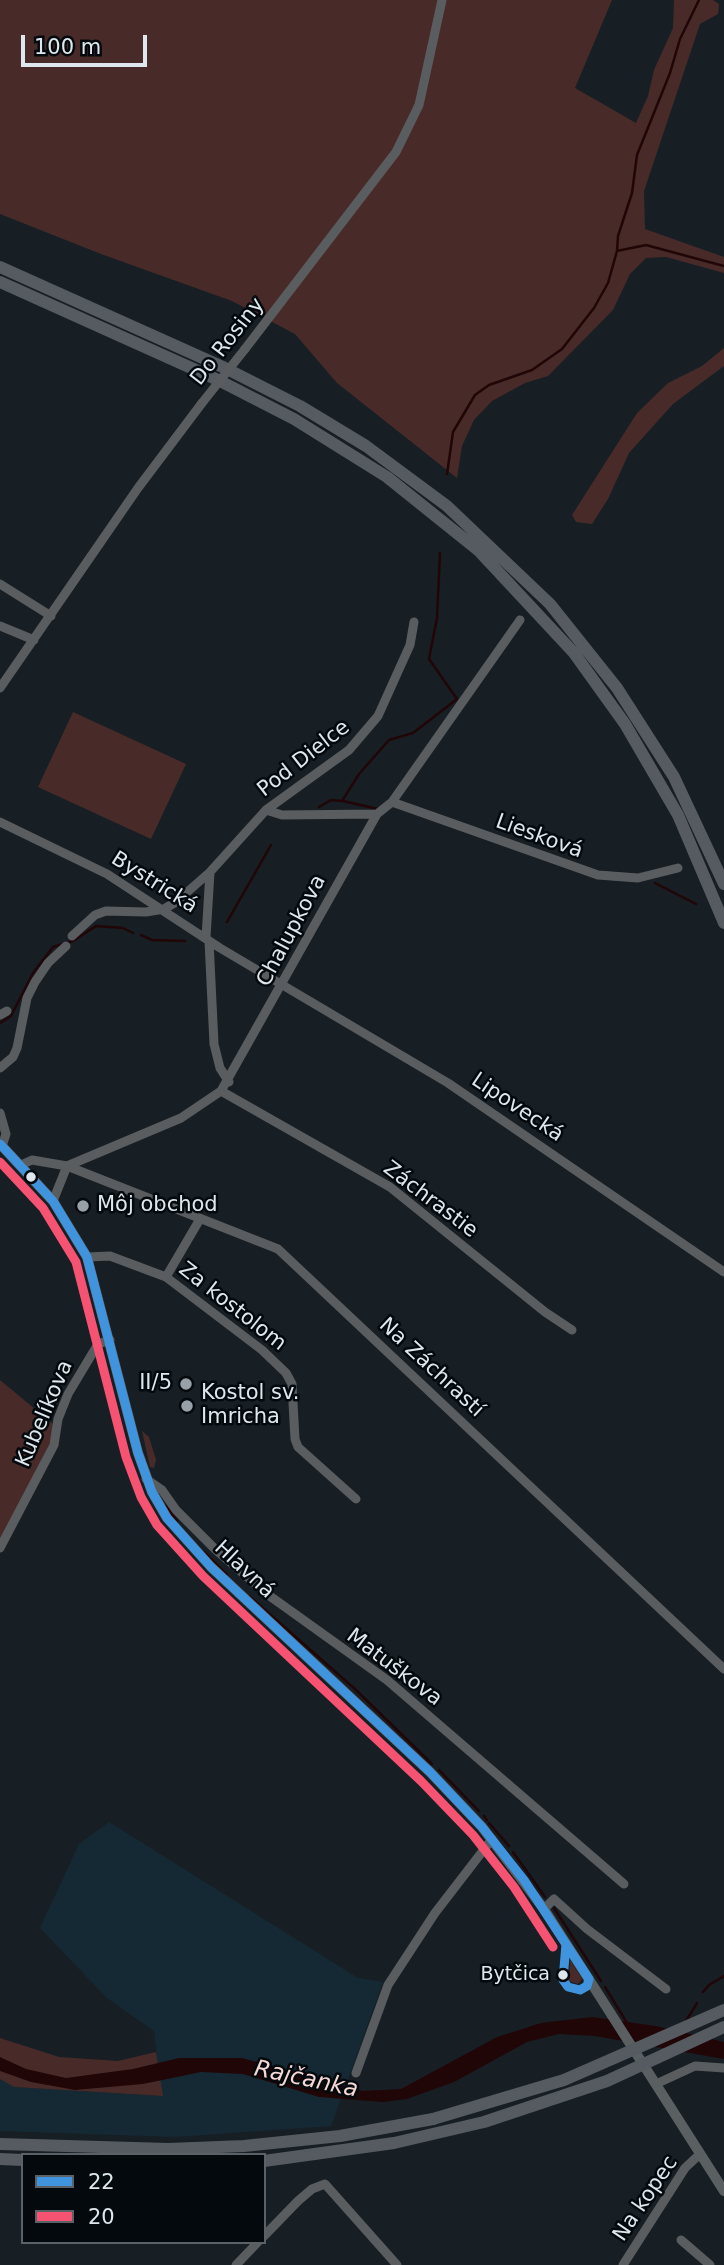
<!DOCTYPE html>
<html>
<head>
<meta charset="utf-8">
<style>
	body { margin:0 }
	#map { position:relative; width:724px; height:2265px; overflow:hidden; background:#171f24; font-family:"DejaVu Sans",sans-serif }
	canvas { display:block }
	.legend { position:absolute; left:21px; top:2153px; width:245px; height:91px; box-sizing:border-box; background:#04090d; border:2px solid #5b6267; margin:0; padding:9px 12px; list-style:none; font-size:21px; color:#dee7ed }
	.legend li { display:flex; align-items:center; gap:14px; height:35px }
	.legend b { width:35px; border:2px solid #5b6267 }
	.scale { position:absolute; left:21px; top:35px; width:126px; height:32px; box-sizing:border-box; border:4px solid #dee7ed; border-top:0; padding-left:9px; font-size:21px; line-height:24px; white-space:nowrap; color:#dee7ed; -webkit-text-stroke:5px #04090d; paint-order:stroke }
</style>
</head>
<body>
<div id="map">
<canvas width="724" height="2265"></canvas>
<ul class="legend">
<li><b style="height:9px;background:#4094de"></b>22</li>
<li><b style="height:9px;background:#f65372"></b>20</li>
</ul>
<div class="scale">100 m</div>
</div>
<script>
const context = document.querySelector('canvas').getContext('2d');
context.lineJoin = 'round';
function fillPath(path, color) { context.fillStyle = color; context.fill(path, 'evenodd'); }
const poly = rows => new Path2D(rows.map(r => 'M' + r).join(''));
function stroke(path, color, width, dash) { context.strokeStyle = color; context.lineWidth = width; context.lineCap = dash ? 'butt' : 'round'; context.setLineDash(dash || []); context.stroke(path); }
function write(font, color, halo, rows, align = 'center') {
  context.font = font + ' "DejaVu Sans",sans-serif'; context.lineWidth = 5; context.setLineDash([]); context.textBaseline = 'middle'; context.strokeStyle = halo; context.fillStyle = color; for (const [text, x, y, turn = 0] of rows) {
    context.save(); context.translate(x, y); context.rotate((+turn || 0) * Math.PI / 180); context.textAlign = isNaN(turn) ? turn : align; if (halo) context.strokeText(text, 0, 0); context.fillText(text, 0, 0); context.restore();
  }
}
fillPath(poly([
	[109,1822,358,1978,383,1982,331,2126,176,2137,0,2131,0,2079,14,2087,162,2096,154,2031,107,1998,40,1928,79,1844]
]), '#152934');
fillPath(poly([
	[0,0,612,0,575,88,636,123,648,96,654,70,673,28,674,0,713,0,719,4,718,14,700,24,644,191,645,229,724,257,724,273,666,257,646,258,630,274,613,310,548,376,525,383,492,401,474,420,462,446,457,478,337,383,295,334,232,301,101,254,0,214],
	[724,348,724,366,673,404,629,453,608,499,592,524,576,522,572,515,637,413,668,383,702,366],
	[73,712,186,764,151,839,38,787],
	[0,1380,53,1424,52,1439,0,1542],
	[142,1431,149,1437,156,1460,154,1468,150,1467],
	[570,1960,582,1979,578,1984,569,1981],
	[0,2038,59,2057,118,2061,156,2052,163,2096,14,2087,0,2079]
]), '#482b29');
fillPath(poly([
	[592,2017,656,2026,724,2042,724,2059,595,2036,559,2034,527,2042,454,2082,407,2099,383,2102,319,2097,243,2074,201,2072,143,2084,75,2090,31,2082,0,2071,0,2057,26,2069,66,2078,133,2069,179,2058,242,2058,363,2091,401,2089,497,2037,541,2023]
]), '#210607');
stroke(poly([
	[617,251,646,245,724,266],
	[447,474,453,432,475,395,489,385,532,370,562,349,594,308,608,283,617,251,618,236,632,193,637,155,670,73,680,39,699,0],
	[343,801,378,809],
	[319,807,331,800,342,801,359,774,389,740,413,733,457,699,429,659,437,618,440,553],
	[655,883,696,904],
	[227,922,271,845],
	[141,935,152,940,185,941],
	[0,1023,11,1016,33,973,53,947,73,941,96,926,123,928,133,933],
	[166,1506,177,1521],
	[204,1552,227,1575],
	[249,1596,355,1689,432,1764],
	[439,1770,479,1811],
	[484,1816,487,1820],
	[489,1823,509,1846],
	[513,1852,545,1897],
	[554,1908,601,1981],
	[605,1987,627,2023],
	[703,1992,709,1985,724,1976],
	[686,2021,697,2003]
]), '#210607', 2.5);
stroke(poly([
	[245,349,396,152,419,105,442,0],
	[0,584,51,616],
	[0,626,34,640],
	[0,688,138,488,202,403],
	[392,802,598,875,638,878,678,868],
	[266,810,282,815,377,814],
	[0,822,107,874,220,948,448,1083,724,1272],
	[72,936,95,915,106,911,146,912,164,909,176,902,210,872,266,810,349,750,378,716,410,645,414,622],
	[206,937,210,872],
	[209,941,214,1044,220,1068,229,1082],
	[0,1015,7,1011],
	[0,1068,13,1057,17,1048,27,998,35,982,48,963,66,946],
	[221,1091,390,1187,545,1312,572,1330],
	[0,1113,6,1134,2,1146],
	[21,1165,32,1160,67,1166,278,1249,724,1669],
	[67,1166,181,1118,221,1091,377,814,392,802,520,620],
	[53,1201,67,1166],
	[87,1257,110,1256,166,1277,262,1350,286,1373,292,1384,295,1439,298,1447,356,1499],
	[166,1277,200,1219],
	[146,1479,162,1490,176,1510,215,1549,267,1594,387,1680,624,1884],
	[0,1548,54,1445,58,1419,68,1394,98,1344,110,1340],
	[544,1909,554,1899,587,1929,666,1989],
	[356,2073,388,1985,435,1913,492,1839],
	[656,2084,695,2066,724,2068],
	[264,2236,298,2201,312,2189,325,2184,397,2265],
	[681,2240,710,2265],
	[236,2265,258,2242],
	[623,2265,685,2168,700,2154]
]), '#5a5d60', 9);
stroke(poly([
	[0,1144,53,1201,87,1257,138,1453,152,1492,167,1518,211,1567,430,1772,482,1827,544,1909,724,2191]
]), '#5a5f62', 10);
stroke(poly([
	[0,267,225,368,300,406,366,446,447,506,550,604,617,688,674,777,724,884],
	[0,282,218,380,294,419,387,477,478,550,574,653,625,724,678,815,724,923],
	[0,2144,168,2149,244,2146,340,2136,433,2119],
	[0,2159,23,2160]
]), '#555b60', 12);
stroke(poly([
	[202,403,245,349]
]), '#5a5d60', 9);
stroke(poly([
	[433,2119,564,2080,724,2010],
	[264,2161,394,2143,484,2122,607,2081,724,2027]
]), '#555b60', 12);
stroke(poly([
	[0,1144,53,1201,87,1257,138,1453,152,1492,167,1518,211,1567,430,1772,482,1827,524,1880,566,1944],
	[566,1944,589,1979,587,1986,580,1990,568,1987,563,1980,566,1944]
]), '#4094de', 9);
stroke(poly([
	[0,1162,43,1208,76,1262,126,1457,141,1497,157,1525,203,1576,421,1781,473,1835,514,1887,553,1947]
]), '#f65372', 9);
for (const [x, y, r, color] of [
	[31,1177,6,"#dee7ed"],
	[83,1206,7,"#98a1a7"],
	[186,1384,7,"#98a1a7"],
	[187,1406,7,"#98a1a7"],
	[563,1975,6,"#dee7ed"]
]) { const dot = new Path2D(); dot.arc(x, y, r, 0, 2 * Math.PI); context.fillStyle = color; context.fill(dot); stroke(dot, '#04090d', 2.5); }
write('19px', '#dee7ed', '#04090d', [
	["Bytčica",550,1975]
], 'right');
write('21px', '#dee7ed', '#04090d', [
	["Do Rosiny",228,342,-52],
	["Pod Dielce",304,759,-38],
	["Liesková",539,837,20],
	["Bystrická",154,883,32],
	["Chalupkova",292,931,-62],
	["Lipovecká",517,1108,34],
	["Záchrastie",430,1200,37],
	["Za kostolom",232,1307,38],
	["Na Záchrastí",431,1368,43],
	["Kubelíkova",45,1414,-67],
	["Hlavná",244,1570,43],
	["Matuškova",394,1668,37],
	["Na kopec",646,2199,-56]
]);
write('21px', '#dee7ed', '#04090d', [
	["Môj obchod",97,1206],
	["II/5",172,1384,"right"],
	["Kostol sv.",201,1394],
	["Imricha",201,1418]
], 'left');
write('italic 23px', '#f6d8d5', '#04090d', [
	["Rajčanka",306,2080,12]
]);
</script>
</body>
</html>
